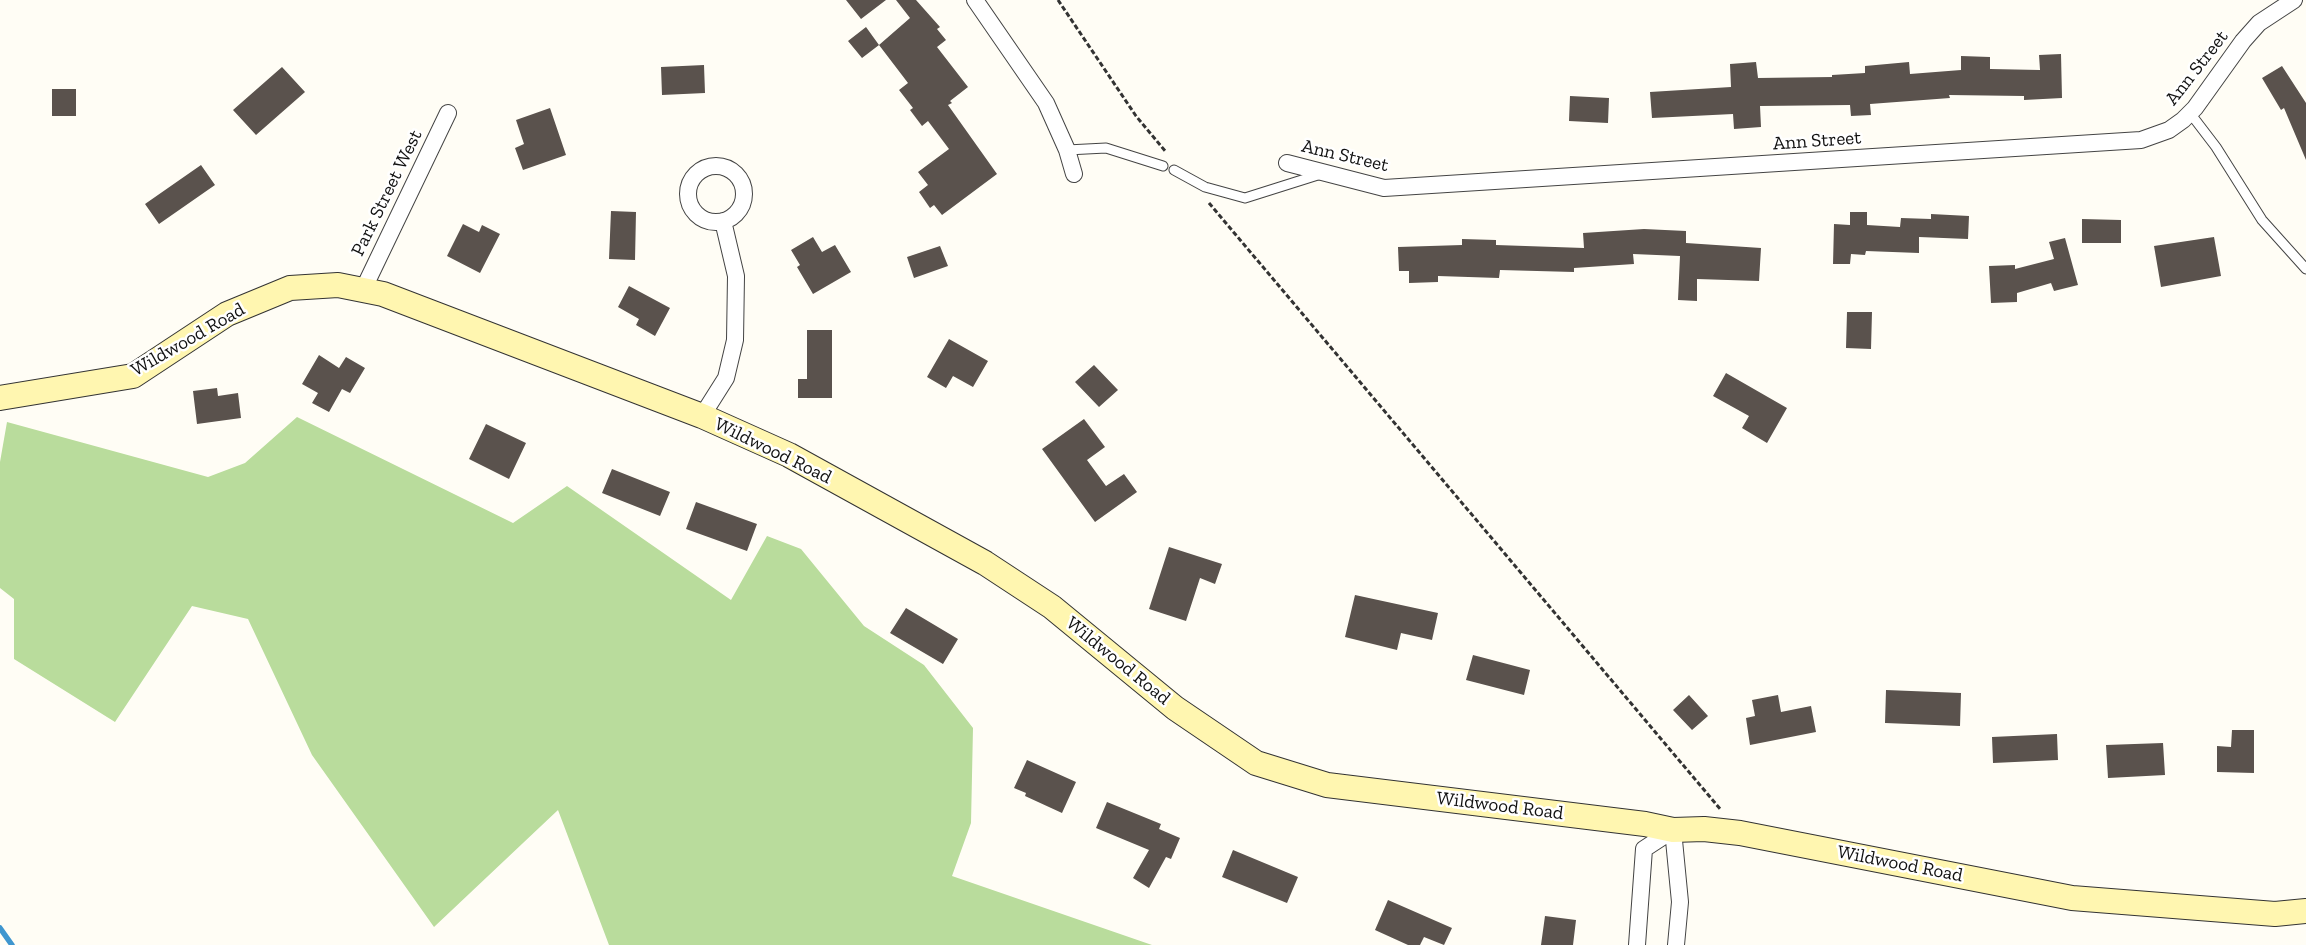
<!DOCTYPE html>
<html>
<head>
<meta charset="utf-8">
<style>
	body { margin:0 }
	canvas { display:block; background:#fffdf5 }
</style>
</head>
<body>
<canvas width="2306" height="945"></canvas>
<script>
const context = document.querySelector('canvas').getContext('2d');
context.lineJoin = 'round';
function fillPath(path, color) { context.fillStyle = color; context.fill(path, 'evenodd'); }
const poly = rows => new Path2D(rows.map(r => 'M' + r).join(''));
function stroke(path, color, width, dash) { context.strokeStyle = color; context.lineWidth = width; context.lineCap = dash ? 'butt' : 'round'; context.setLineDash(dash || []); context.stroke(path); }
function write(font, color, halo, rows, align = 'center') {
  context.font = font + ' "Zilla Slab",serif'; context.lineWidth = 5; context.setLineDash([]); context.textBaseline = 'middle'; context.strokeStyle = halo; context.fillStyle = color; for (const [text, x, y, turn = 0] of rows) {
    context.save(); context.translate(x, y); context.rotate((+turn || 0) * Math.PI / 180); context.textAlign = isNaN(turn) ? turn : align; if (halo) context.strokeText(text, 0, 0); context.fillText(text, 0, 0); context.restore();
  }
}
fillPath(poly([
	[297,417,513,523,567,486,731,600,767,536,801,549,864,626,924,665,973,728,971,823,952,876,1152,945,609,945,558,810,434,927,312,755,248,619,192,606,115,722,14,659,14,599,0,588,0,462,7,422,208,477,245,463]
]), '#b9dc9c');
stroke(poly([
	[0,928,12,945]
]), '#3f96cf', 5.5);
fillPath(poly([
	[846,0,886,0,861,19],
	[896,0,916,0,940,27,937,29,946,40,937,47,968,87,950,101,952,103,948,105,997,174,942,215,934,205,930,208,919,192,928,185,918,172,949,149,928,121,922,126,910,110,913,108,899,90,908,83,879,45,910,18],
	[866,27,879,45,862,58,848,41],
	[2061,54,2062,98,2024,100,2024,96,1949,95,1950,98,1870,104,1871,115,1851,116,1850,105,1760,106,1761,127,1734,129,1733,114,1652,118,1650,92,1731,87,1730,64,1756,62,1758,78,1832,77,1832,75,1865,73,1865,66,1909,62,1910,74,1961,70,1961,56,1990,57,1990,69,2040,70,2039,55],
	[704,65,705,93,662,95,661,67],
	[2282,66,2306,103,2306,160,2284,108,2281,110,2262,78],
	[282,67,305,92,256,135,233,110],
	[52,89,76,89,76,116,52,116],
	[1570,96,1609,98,1608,123,1569,121],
	[550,108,566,155,523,170,515,148,524,144,516,120],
	[201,165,215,185,159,224,145,204],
	[611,211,636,212,635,260,609,259],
	[1850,212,1867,212,1867,225,1900,227,1901,218,1931,219,1931,214,1969,216,1968,239,1919,237,1919,253,1866,251,1865,255,1851,254,1850,264,1833,264,1834,224,1850,225],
	[2082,219,2121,220,2121,243,2082,243],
	[463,224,479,232,482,225,500,234,480,273,447,256],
	[1644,229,1686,231,1686,243,1761,248,1759,281,1697,279,1697,301,1678,300,1680,256,1633,254,1634,264,1574,268,1574,272,1500,270,1499,278,1438,276,1438,282,1409,283,1409,271,1399,271,1398,247,1462,245,1462,239,1496,240,1496,245,1584,248,1583,233],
	[813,237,822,252,835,245,851,272,813,294,797,267,800,265,791,250],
	[2214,237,2221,276,2161,287,2154,246],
	[2065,238,2078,285,2054,291,2051,283,2017,293,2017,302,1991,303,1989,266,2015,265,2015,269,2054,259,2049,242],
	[940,246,948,266,914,278,907,257],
	[629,286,670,308,655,336,636,325,639,319,618,307],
	[1847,312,1872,312,1871,349,1846,348],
	[807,330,832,330,832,398,798,398,798,379,807,379],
	[949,339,988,361,973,387,953,376,946,388,927,377],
	[319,355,339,368,346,357,365,368,350,393,342,389,329,412,312,403,318,393,302,384],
	[1094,365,1118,390,1099,407,1075,382],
	[1726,373,1787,408,1767,443,1742,428,1749,416,1713,396],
	[217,388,218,396,238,393,241,418,197,424,193,391],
	[1084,419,1105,447,1087,460,1106,486,1124,474,1137,492,1095,522,1042,449],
	[486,424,526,443,509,479,469,459],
	[612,469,670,492,660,516,602,493],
	[696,502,757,524,747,551,686,529],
	[1169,547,1222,564,1215,584,1200,578,1186,621,1149,609],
	[1355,595,1438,613,1432,640,1401,633,1397,650,1345,637],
	[906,608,958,639,943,664,890,633],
	[1473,655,1530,670,1524,695,1466,680],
	[1886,690,1961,693,1960,726,1885,723],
	[1689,695,1708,716,1692,730,1673,710],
	[1778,695,1781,712,1811,706,1816,732,1750,745,1746,718,1755,716,1752,700],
	[2232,730,2254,730,2254,773,2217,772,2217,746,2231,747],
	[2057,734,2058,760,1993,763,1992,737],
	[2163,743,2165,775,2108,778,2106,745],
	[1027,760,1076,782,1062,813,1025,796,1026,793,1014,788],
	[1107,802,1161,824,1159,829,1180,838,1171,859,1166,857,1149,888,1133,878,1149,850,1096,828],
	[1233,850,1298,877,1287,903,1222,877],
	[1388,900,1452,928,1444,945,1424,937,1420,945,1408,945,1375,930],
	[1545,916,1576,920,1573,945,1541,945]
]), '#5a524d');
const lane = poly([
	[2190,113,2216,147,2262,220,2306,269],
	[1067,150,1106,148,1163,166],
	[1174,170,1205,187,1245,198,1321,174]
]);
const street = poly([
	[975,0,1046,103,1067,150,1074,174],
	[1287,163,1384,188,2141,140,2169,130,2183,120,2195,108,2243,41,2259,23,2294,0],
	'688 194a28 28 0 1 1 56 0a28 28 0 1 1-56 0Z',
	[363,290,448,113],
	[702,416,726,378,735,340,736,276,723,221],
	[1637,945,1644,849,1673,830,1680,902,1676,945]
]);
const secondary = poly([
	[0,398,133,376,227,314,290,288,338,285,383,294,702,416,789,455,985,563,1052,607,1175,708,1256,763,1327,785,1645,824,1673,830,1704,829,1740,833,2072,898,2275,914,2306,911]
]);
stroke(lane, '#444', 11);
stroke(street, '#444', 18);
stroke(secondary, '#333', 26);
stroke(poly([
	[1058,0,1136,116,1166,152],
	[1209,203,1721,810]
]), '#333', 3, [5, 2.5]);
stroke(lane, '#fff', 9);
stroke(street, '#fff', 16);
stroke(secondary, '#fff6b0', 24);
write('19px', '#111', '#fff', [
	["Ann Street",2197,68,-52],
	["Ann Street",1817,141,-4],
	["Ann Street",1345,156,13],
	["Park Street West",387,193,-64],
	["Wildwood Road",188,340,-30],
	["Wildwood Road",773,451,26],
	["Wildwood Road",1118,661,39],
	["Wildwood Road",1500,806,7],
	["Wildwood Road",1900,864,11]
]);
</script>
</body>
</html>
